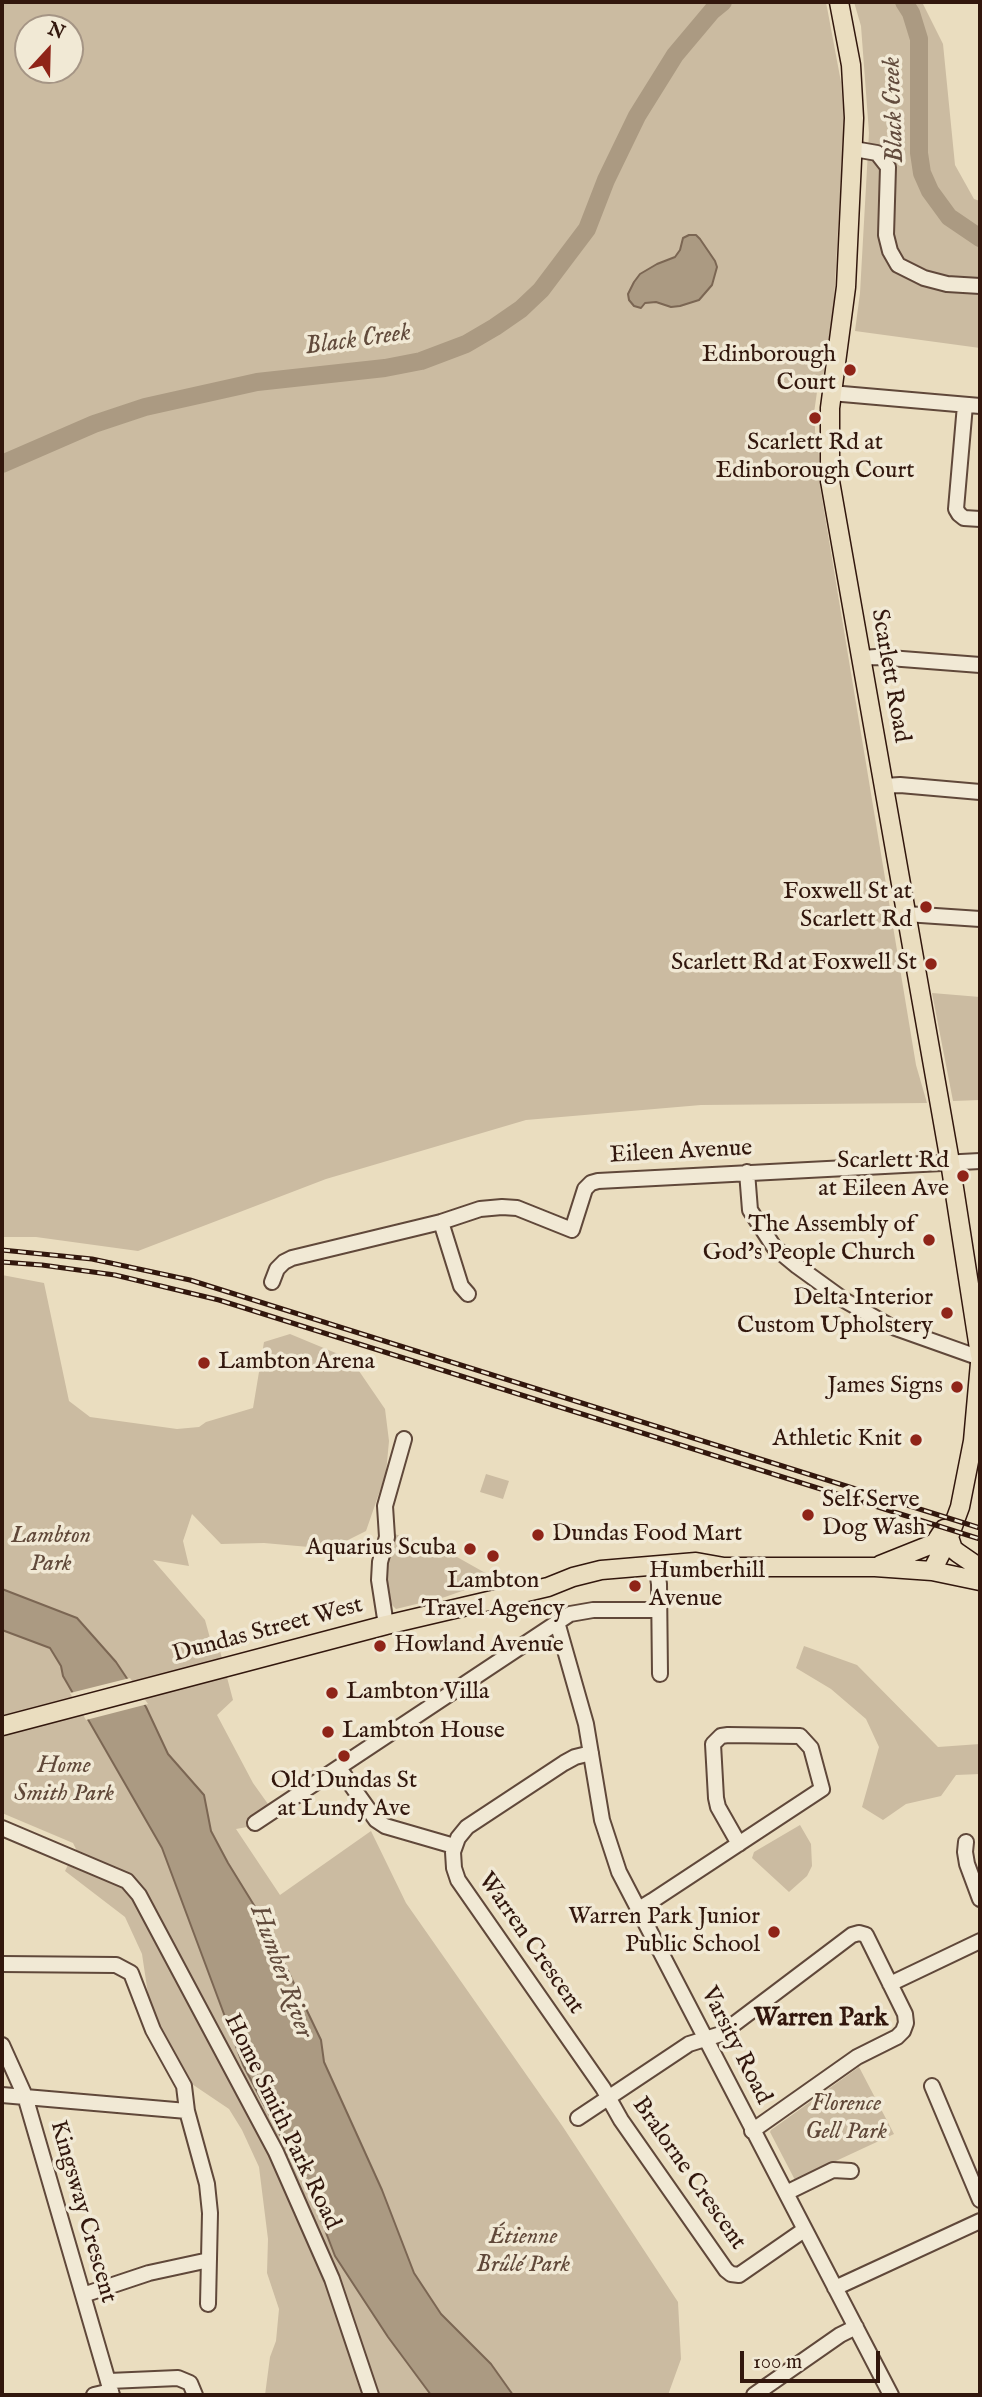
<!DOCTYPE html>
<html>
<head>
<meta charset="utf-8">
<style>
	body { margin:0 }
	#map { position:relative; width:982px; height:2397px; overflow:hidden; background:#eaddbf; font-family:"IM FELL English",serif }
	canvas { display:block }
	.frame { position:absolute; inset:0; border:4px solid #32170d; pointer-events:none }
	.north { position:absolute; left:14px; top:14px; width:70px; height:70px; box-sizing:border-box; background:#f1e9d5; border:2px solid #a59585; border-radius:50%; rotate:22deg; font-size:19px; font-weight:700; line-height:28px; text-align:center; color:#32170d }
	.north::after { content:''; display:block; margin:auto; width:24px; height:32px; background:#8f2418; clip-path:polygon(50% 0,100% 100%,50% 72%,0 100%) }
	.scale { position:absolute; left:740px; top:2351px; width:140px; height:32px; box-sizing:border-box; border:4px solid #32170d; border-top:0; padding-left:9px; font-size:21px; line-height:24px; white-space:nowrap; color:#32170d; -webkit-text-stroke:5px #f1e9d5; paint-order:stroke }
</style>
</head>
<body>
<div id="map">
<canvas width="982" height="2397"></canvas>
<div class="frame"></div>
<div class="north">N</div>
<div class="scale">100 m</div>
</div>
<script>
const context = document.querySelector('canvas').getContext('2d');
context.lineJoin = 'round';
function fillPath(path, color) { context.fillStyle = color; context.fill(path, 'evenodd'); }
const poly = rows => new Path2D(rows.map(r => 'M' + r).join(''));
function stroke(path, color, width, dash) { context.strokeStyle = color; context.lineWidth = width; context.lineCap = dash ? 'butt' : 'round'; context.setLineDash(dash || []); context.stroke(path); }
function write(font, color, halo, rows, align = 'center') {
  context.font = font + ' "IM FELL English",serif'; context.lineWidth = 7; context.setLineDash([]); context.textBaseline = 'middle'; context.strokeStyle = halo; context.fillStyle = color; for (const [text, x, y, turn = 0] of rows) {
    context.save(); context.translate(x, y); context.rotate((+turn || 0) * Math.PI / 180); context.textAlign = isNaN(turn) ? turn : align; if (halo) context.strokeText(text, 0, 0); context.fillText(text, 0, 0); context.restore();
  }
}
fillPath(poly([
	[2,2,826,2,841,82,844,121,834,302,823,378,819,378,813,420,815,421,815,433,818,434,820,486,916,1065,927,1103,701,1105,526,1120,326,1179,138,1251,36,1237,2,1237],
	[28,28,70,28,70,70,28,70],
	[854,2,922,2,943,44,955,165,974,199,980,201,980,348,855,331,860,293,869,133,861,26],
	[932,993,980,997,980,1100,953,1101],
	[2,1275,44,1283,69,1401,90,1417,177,1429,199,1427,206,1422,253,1408,264,1342,290,1334,343,1356,359,1371,385,1409,389,1441,386,1473,366,1531,348,1540,309,1547,264,1543,221,1544,192,1514,183,1541,189,1566,153,1560,205,1620,210,1638,220,1651,233,1700,217,1715,253,1783,268,1804,259,1811,253,1826,236,1829,280,1895,371,1831,406,1903,563,2127,678,2302,681,2359,668,2395,513,2395,491,2364,441,2314,414,2273,382,2190,324,2062,321,2040,211,1830,204,1795,168,1754,146,1707,116,1662,78,1618,2,1589],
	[486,1474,509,1481,503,1499,480,1492],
	[395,1534,457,1557,496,1579,445,1597,396,1609,391,1604,385,1569],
	[2,1630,50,1648,61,1666,63,1677,162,1848,243,2065,310,2192,335,2256,431,2395,265,2395,270,2357,276,2341,279,2309,267,2273,268,2239,259,2167,242,2130,229,2109,186,2080,151,2014,142,1954,125,1917,65,1871,76,1849,73,1843,2,1813],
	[804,1646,857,1665,938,1747,980,1744,980,1774,956,1775,941,1796,906,1804,883,1820,862,1807,879,1747,866,1719,831,1689,796,1668],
	[800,1825,811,1844,812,1866,807,1876,789,1892,752,1858,754,1852],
	[859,2067,894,2134,795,2180,770,2132,771,2130]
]), '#cbbba1');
const water = poly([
	[689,235,696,235,700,239,715,261,717,267,712,285,699,300,680,306,671,307,656,302,645,303,641,308,634,306,629,300,628,294,634,282,640,274,657,264,675,257,680,250,683,238,689,235],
	[2,1589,77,1618,116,1662,146,1707,168,1754,204,1795,211,1831,228,1863,265,1923,321,2040,324,2062,382,2190,414,2273,441,2314,491,2364,513,2395,431,2395,388,2337,335,2256,310,2191,243,2065,162,1848,63,1676,61,1666,50,1648,2,1630,2,1589]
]);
fillPath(water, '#ab9a82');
stroke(water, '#7b6653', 2);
fillPath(poly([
	[130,1678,148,1704,86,1720,70,1693]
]), '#eaddbf');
stroke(poly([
	[904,2,911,13,919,39,919,153,922,173,930,191,949,217,980,238],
	[2,464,94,424,145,407,257,382,385,368,421,361,466,344,495,327,521,309,541,290,587,229,606,180,637,116,675,55,712,11,723,2]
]), '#ab9a82', 18);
const minor = poly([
	[854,149,877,153,888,167,886,235,890,251,898,265,924,278,947,284,980,286],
	[831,393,980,406],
	[965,405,956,509,959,514,964,518,980,519],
	[861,658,876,657,980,665],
	[884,786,900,785,980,792],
	[906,914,980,919],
	[747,1172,750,1210,774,1247,797,1266,844,1300,890,1326,980,1358],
	[441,1222,461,1286,468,1294],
	[272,1282,277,1269,284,1262,292,1258,441,1222,480,1209,502,1207,517,1208,572,1230,585,1189,591,1183,598,1181,980,1161],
	[656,1564,659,1584,660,1674],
	[557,1622,586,1724,602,1820,619,1872,891,2395],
	[386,1625,379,1580,380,1562,387,1537,385,1506,404,1439],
	[591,1753,575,1757,564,1763,467,1827,458,1838,453,1852,454,1868,458,1880,603,2088,621,2120,726,2270,731,2274,739,2275,804,2230],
	[339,1768,376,1820,385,1826,454,1846],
	[255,1823,570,1614,593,1610,659,1610],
	[2,1828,127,1881,139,1895,276,2152,332,2279,371,2395],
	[966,1842,965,1852,967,1864,980,1899],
	[639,1909,652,1901,822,1789,811,1748,800,1736,728,1735,721,1736,713,1744,716,1798,718,1807,739,1844],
	[2,1964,116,1965,131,1973,153,2030,184,2086,187,2111,207,2184,210,2213,208,2304],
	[890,1984,980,1941],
	[2,2045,25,2096,112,2395],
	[932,2086,980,2200],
	[2,2095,187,2111],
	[578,2118,689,2044,721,2034,852,1935,859,1933,866,1935,905,2014,906,2023,903,2031,897,2037,857,2057,752,2131],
	[786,2193,833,2170,851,2171],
	[835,2288,980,2221],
	[83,2295,149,2273,209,2260],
	[109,2381,178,2378,190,2383,195,2395],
	[94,2395,111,2391],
	[754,2395,840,2335,856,2327]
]);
const major = poly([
	[839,2,851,65,854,118,846,287,830,408,830,481,950,1162,980,1355],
	[949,1537,953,1549,958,1553,980,1568],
	[880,1565,935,1543,944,1529],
	[932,1571,949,1537,960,1507,973,1441,980,1363],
	[2,1726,386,1625,548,1587,573,1577,601,1570,696,1562,724,1567,875,1567,932,1571,980,1581]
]);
stroke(minor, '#60483a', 18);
stroke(major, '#32170d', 21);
stroke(minor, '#f1e9d5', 14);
stroke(major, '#eaddbf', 18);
const rail = poly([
	[2,1250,92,1259,190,1280,980,1528],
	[2,1262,42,1265,115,1275,219,1300,980,1539]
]);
stroke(rail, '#32170d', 5);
stroke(rail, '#f1e9d5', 2.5, [8]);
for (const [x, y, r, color] of [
	[850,370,7,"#8f2418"],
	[815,418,7,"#8f2418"],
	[926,907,7,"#8f2418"],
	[931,964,7,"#8f2418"],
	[963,1176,7,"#8f2418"],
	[929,1240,7,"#8f2418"],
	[947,1313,7,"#8f2418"],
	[204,1363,7,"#8f2418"],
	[957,1387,7,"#8f2418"],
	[916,1440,7,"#8f2418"],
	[808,1515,7,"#8f2418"],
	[538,1535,7,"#8f2418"],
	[470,1549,7,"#8f2418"],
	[493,1556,7,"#8f2418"],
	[635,1586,7,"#8f2418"],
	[380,1646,7,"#8f2418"],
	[332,1693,7,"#8f2418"],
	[328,1732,7,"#8f2418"],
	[344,1756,7,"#8f2418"],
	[774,1932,7,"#8f2418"]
]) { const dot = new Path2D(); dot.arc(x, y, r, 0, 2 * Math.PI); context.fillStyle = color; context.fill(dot); stroke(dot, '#f1e9d5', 2.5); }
write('24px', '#32170d', '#f1e9d5', [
	["Edinborough",836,356],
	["Court",836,384],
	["Scarlett Rd at",815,444,"center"],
	["Edinborough Court",815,472,"center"],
	["Foxwell St at",912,893],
	["Scarlett Rd",912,921],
	["Scarlett Rd at Foxwell St",917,964],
	["Scarlett Rd",949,1162],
	["at Eileen Ave",949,1190],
	["The Assembly of",915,1226],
	["God's People Church",915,1254],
	["Delta Interior",933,1299],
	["Custom Upholstery",933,1327],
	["Lambton Arena",218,1363,"left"],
	["James Signs",943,1387],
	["Athletic Knit",902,1440],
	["Self Serve",822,1501,"left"],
	["Dog Wash",822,1529,"left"],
	["Dundas Food Mart",552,1535,"left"],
	["Aquarius Scuba",456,1549],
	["Humberhill",649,1572,"left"],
	["Avenue",649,1600,"left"],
	["Lambton",493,1582,"center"],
	["Travel Agency",493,1610,"center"],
	["Howland Avenue",394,1646,"left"],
	["Lambton Villa",346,1693,"left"],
	["Lambton House",342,1732,"left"],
	["Old Dundas St",344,1782,"center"],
	["at Lundy Ave",344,1810,"center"],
	["Warren Park Junior",760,1918],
	["Public School",760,1946]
], 'right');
write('24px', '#32170d', '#f1e9d5', [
	["Scarlett Road",889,676,80],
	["Eileen Avenue",681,1153,-3],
	["Dundas Street West",268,1631,-15],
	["Warren Crescent",530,1944,55],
	["Varsity Road",735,2046,63],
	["Home Smith Park Road",281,2122,64],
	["Bralorne Crescent",688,2174,55],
	["Kingsway Crescent",82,2212,74]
]);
write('italic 24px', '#604839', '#f1e9d5', [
	["Lambton",51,1537],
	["Park",51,1565],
	["Home",64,1767],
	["Smith Park",64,1795],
	["Florence",846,2105],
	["Gell Park",846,2133],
	["Étienne",523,2238],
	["Brûlé Park",523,2266]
]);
write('italic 26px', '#624b3c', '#f1e9d5', [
	["Black Creek",895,110,-92],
	["Black Creek",358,341,-8],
	["Humber River",280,1972,70]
]);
write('bold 26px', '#32170d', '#f1e9d5', [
	["Warren Park",821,2020]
]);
</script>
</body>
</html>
